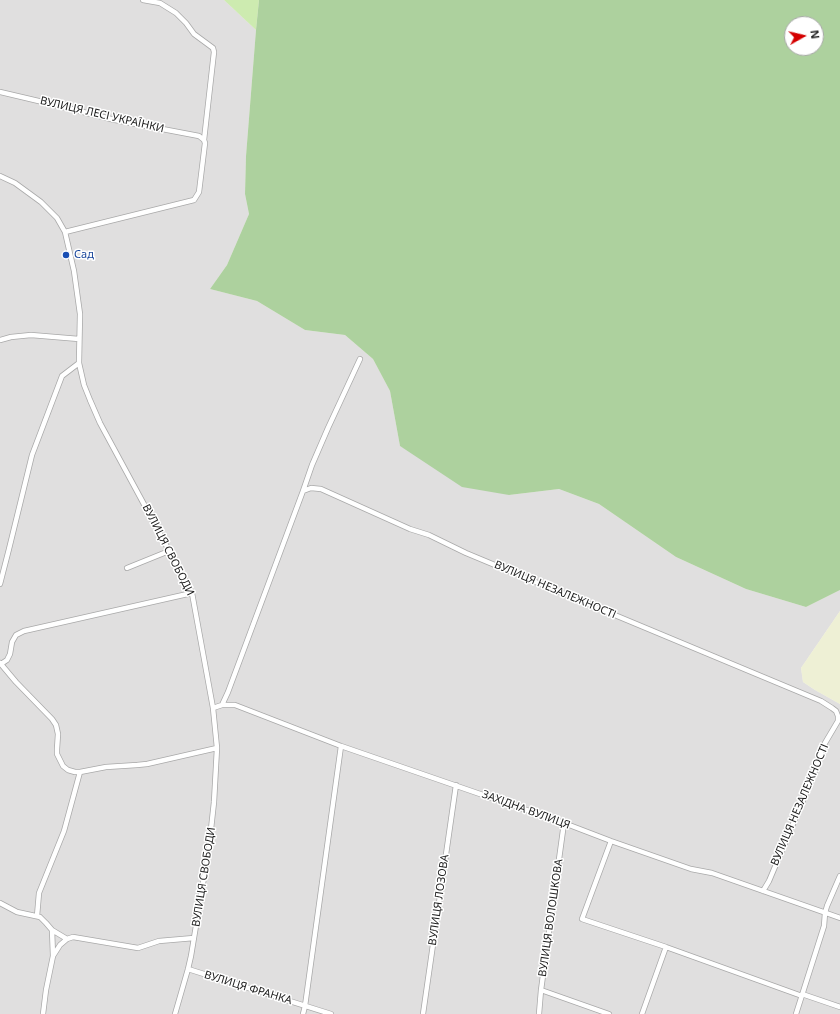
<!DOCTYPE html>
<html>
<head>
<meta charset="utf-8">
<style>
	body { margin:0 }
	#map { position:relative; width:840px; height:1014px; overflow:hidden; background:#f2efe9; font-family:"Noto Sans",sans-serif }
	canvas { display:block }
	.north { position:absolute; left:784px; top:16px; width:40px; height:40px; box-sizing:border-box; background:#fff; border:1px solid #a7a7a7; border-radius:50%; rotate:82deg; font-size:11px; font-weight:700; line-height:16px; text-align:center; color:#222 }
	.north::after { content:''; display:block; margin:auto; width:14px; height:18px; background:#d40000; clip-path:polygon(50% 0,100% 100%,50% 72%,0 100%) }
</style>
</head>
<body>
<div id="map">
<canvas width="840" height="1014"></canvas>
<div class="north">N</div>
</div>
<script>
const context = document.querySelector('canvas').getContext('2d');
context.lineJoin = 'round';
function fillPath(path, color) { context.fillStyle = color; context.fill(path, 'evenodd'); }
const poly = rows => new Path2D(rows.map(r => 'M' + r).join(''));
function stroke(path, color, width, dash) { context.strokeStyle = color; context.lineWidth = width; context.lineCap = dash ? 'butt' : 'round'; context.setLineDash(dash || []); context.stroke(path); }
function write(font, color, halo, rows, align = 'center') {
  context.font = font + ' "Noto Sans",sans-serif'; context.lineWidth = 3; context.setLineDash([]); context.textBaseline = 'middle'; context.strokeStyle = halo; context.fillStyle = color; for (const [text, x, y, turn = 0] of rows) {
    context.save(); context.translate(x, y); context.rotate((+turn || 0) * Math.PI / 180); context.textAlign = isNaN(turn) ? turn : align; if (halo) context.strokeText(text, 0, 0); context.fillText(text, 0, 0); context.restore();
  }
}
fillPath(poly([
	[0,0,224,0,256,30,246,156,245,194,249,214,227,265,210,289,257,301,305,330,345,335,373,359,390,391,400,446,509,495,559,489,599,504,676,557,746,589,806,607,840,590,840,611,801,668,803,682,815,690,840,704,840,1014,0,1014]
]), '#e0dfdf');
fillPath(poly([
	[840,611,840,704,815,690,803,682,801,668]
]), '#eef0d5');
fillPath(poly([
	[224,0,259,0,256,30]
]), '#cdebb0');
fillPath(poly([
	[259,0,840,0,840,590,806,607,746,589,676,557,599,504,559,489,509,495,462,487,400,446,390,391,373,359,345,335,305,330,257,301,210,289,227,265,249,214,245,194,246,156,256,30],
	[792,24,816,24,816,48,792,48]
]), '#add19e');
const minor = poly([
	[0,92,47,103,115,120,199,136,204,140],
	[0,176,15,183,41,202,57,218,65,232,74,271,80,314,79,363,84,385,90,400,100,423,192,593,213,708,217,748,214,802,209,847,191,956,188,969,175,1014],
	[65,232,194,200,199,192,205,143,204,140,214,52,213,48,194,34,186,23,176,13,160,3,143,0],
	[0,340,11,337,31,335,79,339],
	[303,491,312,465,328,428,360,359],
	[127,568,169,551],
	[0,584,9,549,32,455,62,376,79,363],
	[0,663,16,682,52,719,56,725,58,734,57,749,57,754,63,766,68,770,75,772,80,772],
	[1,664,7,660,10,654,12,642,16,635,24,631,192,593],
	[222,705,228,692,303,491,311,488,321,489,410,529,429,535,466,553,821,701,832,708,836,711,838,716,838,721,825,743,821,753,812,779,769,881,763,891],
	[213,708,222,705,235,705,341,746,564,823,611,841,691,869,712,873,840,918],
	[611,841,582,919,666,947,802,996],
	[0,903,17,912,40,917,46,923,52,930,53,956,46,990,43,1014],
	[37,916,39,893,64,831,80,772,106,767,137,765,147,764,217,748],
	[52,930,67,939],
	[53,956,60,945,67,939,73,937,138,948,159,941,194,938],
	[188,969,331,1014],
	[541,990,609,1014],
	[802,994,840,1007],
	[303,1014,305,1006,341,746],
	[423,1014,456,785],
	[539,1014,541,990,564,823],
	[642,1014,666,947],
	[796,1014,824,926,825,913,827,906,840,876]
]);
stroke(minor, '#a9a9a9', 6);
stroke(minor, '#fff', 4.5);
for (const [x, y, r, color] of [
	[66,255,4,"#1a4fb4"]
]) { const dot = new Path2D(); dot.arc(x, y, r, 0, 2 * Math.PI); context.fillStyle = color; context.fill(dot); stroke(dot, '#fff', 1.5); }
write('11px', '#222', '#fff', [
	["ВУЛИЦЯ ЛЕСІ УКРАЇНКИ",102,115,13],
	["ВУЛИЦЯ СВОБОДИ",168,550,63],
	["ВУЛИЦЯ НЕЗАЛЕЖНОСТІ",555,590,23],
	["ВУЛИЦЯ НЕЗАЛЕЖНОСТІ",800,805,-67],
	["ЗАХІДНА ВУЛИЦЯ",526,810,20],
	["ВУЛИЦЯ СВОБОДИ",204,877,-81],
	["ВУЛИЦЯ ЛОЗОВА",439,900,-82],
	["ВУЛИЦЯ ВОЛОШКОВА",551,918,-82],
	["ВУЛИЦЯ ФРАНКА",248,988,17]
]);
write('11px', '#164399', '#fff', [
	["Сад",74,255]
], 'left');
</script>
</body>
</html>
